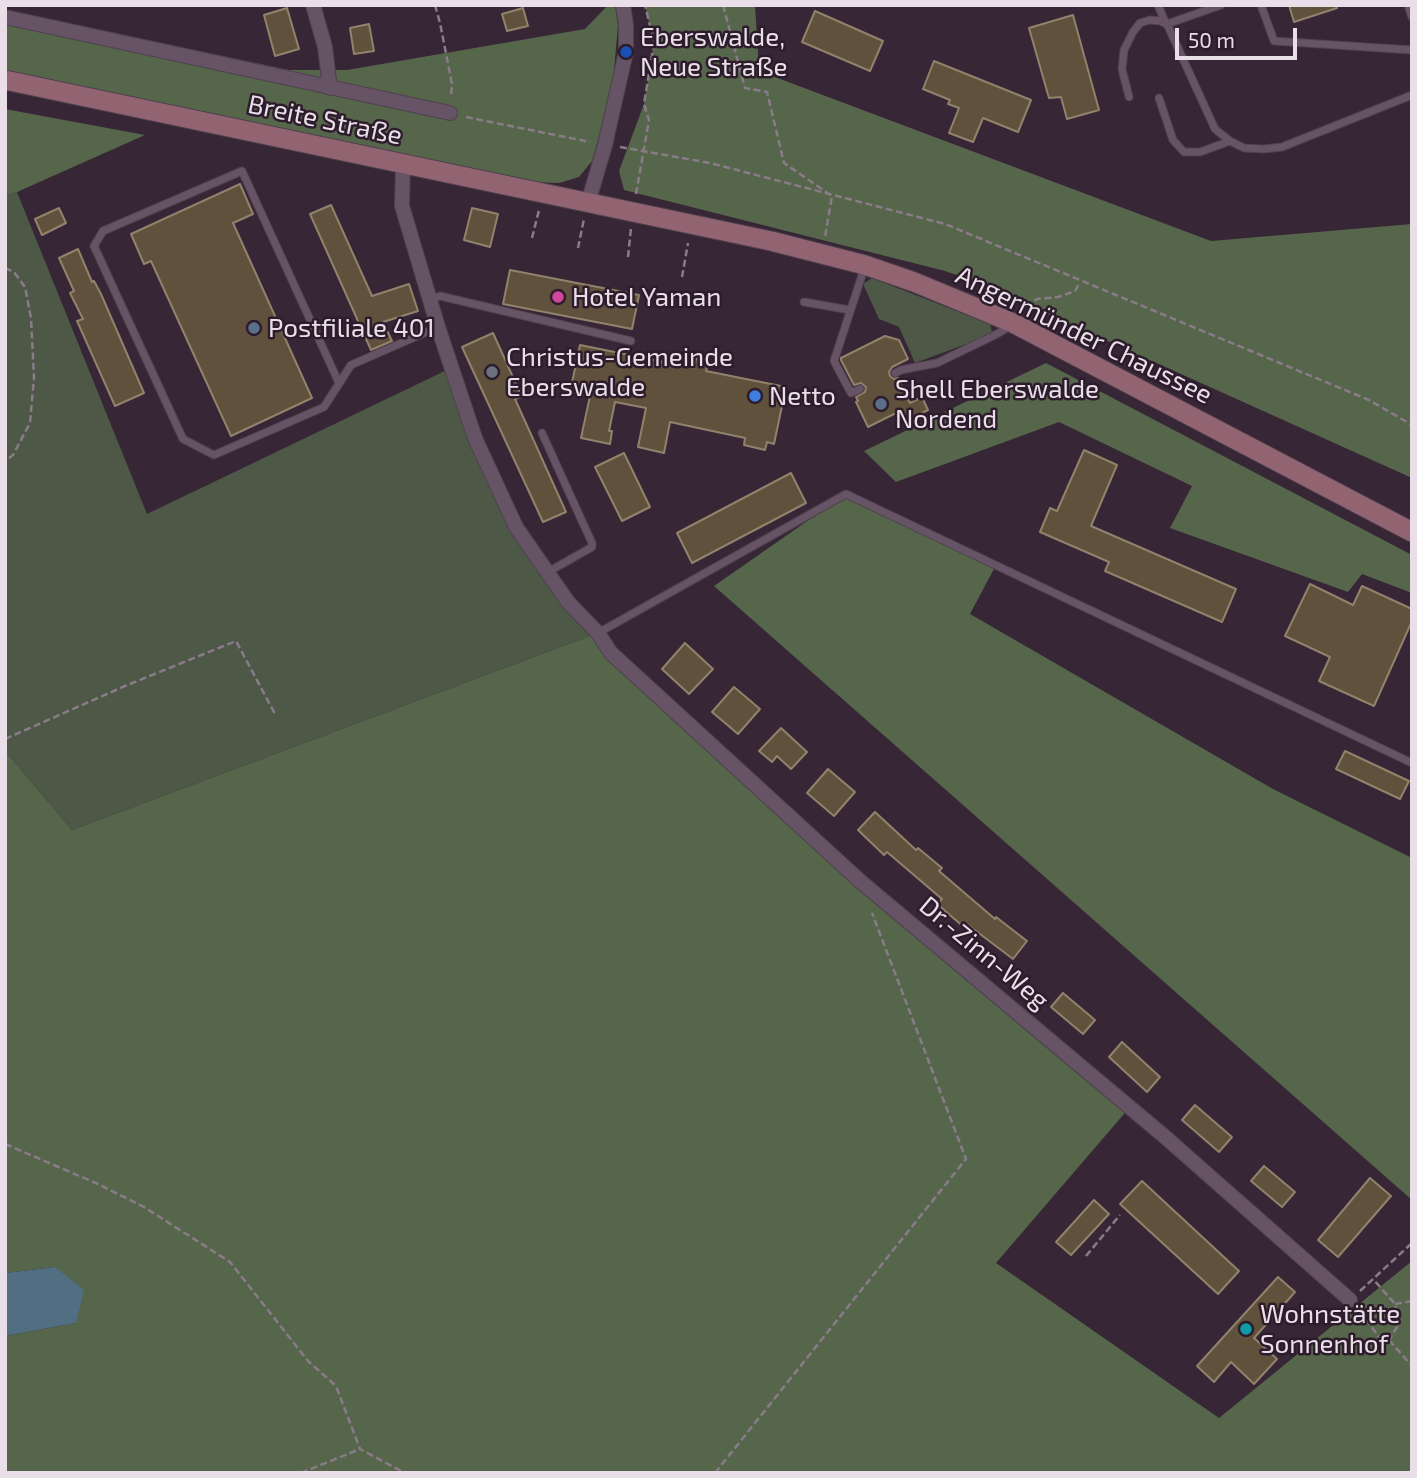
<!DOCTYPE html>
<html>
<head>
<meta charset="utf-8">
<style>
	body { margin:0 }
	#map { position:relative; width:1417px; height:1478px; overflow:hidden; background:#372636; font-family:"Exo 2",sans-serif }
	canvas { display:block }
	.frame { position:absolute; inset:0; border:7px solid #eadfe9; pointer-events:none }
	.scale { position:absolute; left:1175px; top:28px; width:122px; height:32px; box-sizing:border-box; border:4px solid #eadfe9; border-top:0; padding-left:9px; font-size:21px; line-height:24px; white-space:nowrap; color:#eadfe9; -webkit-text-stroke:5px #2d1c2c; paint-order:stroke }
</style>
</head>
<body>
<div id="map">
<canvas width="1417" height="1478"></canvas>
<div class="frame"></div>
<div class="scale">50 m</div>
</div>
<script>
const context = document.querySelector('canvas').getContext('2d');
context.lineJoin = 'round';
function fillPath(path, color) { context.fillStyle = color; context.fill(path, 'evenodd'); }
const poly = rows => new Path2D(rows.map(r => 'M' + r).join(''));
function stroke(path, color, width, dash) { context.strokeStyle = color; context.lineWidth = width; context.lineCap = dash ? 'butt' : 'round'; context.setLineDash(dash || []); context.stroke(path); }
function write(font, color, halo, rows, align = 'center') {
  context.font = font + ' "Exo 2",sans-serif'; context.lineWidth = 5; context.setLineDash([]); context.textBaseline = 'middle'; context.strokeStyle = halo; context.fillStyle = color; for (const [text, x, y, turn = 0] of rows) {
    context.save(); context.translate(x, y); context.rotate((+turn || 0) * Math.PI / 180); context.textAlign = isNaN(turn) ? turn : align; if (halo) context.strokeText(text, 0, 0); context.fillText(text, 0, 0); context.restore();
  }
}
fillPath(poly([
	[17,192,147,514,451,368,516,527,598,633,72,830,5,751,5,195],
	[872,278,990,324,992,332,988,336,915,363,899,327,879,319,863,284]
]), '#4d5846');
fillPath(poly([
	[608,5,615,5,618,26,612,92,592,161,579,177,559,183,532,182,5,73,5,10,289,70,347,70,585,29],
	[645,5,755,5,759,71,1211,241,1412,224,1412,478,1050,315,1002,291,945,271,624,190,619,171,644,104,654,43],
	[5,109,145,135,17,192,5,195],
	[1046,363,1412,555,1412,593,1362,574,1348,592,1170,528,1192,486,1059,422,896,482,864,451],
	[846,494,996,565,970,614,1273,789,1412,858,1412,1200,714,586],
	[598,633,860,881,1130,1107,996,1263,1219,1418,1412,1261,1412,1473,5,1473,5,1336,76,1323,55,1267,5,1273,5,751,72,830]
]), '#56664b');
fillPath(poly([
	[55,1267,84,1290,76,1323,5,1336,5,1273]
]), '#516e82');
const building = poly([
	[1289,5,1336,5,1337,8,1294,22,1289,5],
	[287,8,299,49,275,56,264,15,287,8],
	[523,8,528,26,507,31,502,14,523,8],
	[815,11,883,41,870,71,802,42,815,11],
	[1073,15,1099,110,1067,119,1061,97,1049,98,1029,28,1073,15],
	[369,24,374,51,354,54,350,28,369,24],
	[934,61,1031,100,1018,132,983,118,973,142,949,133,959,108,948,104,950,100,923,89,934,61],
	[240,184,253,214,233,223,312,398,231,436,151,261,144,264,131,234,240,184],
	[331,205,372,296,409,284,418,311,383,322,392,341,371,350,310,214,331,205],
	[59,208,66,223,42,235,35,219,59,208],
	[472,208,498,214,490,247,464,240,472,208],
	[78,249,92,282,94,281,101,294,144,393,115,406,77,321,83,319,70,293,74,291,59,258,78,249],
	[510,270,639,295,632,329,503,304,510,270],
	[493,333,522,397,515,399,566,512,543,522,462,347,493,333],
	[885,336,899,340,908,359,892,367,889,372,890,376,894,379,898,378,910,403,922,397,928,410,903,422,898,412,868,427,856,402,858,401,856,397,865,392,866,387,861,383,854,385,841,360,841,358,885,336],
	[580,345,694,368,696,358,709,361,706,371,786,387,774,444,767,442,765,450,744,445,745,438,670,422,664,453,638,447,646,408,615,402,609,431,612,431,610,444,581,438,590,396,570,392,580,345],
	[1084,450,1117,465,1091,526,1236,589,1222,622,1105,571,1109,562,1040,532,1050,508,1057,511,1084,450],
	[624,453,650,507,622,521,595,467,624,453],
	[791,473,806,503,692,563,677,533,791,473],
	[1310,584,1353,605,1362,586,1412,609,1412,621,1374,706,1319,681,1330,657,1285,636,1310,584],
	[685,643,713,669,689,694,662,669,685,643],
	[734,687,760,709,738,734,712,712,734,687],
	[781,728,807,752,791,769,777,756,772,762,759,751,781,728],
	[1345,751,1409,781,1400,799,1336,769,1345,751],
	[828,769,855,792,834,816,807,793,828,769],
	[875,812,916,850,918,848,942,868,939,871,995,919,996,917,1027,941,1013,959,968,925,965,928,937,904,942,899,887,852,884,855,858,830,875,812],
	[1063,993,1095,1020,1083,1034,1051,1007,1063,993],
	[1122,1042,1160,1077,1147,1092,1109,1057,1122,1042],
	[1195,1105,1232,1137,1219,1152,1182,1120,1195,1105],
	[1264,1166,1295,1192,1282,1207,1251,1181,1264,1166],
	[1370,1178,1391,1196,1338,1257,1318,1240,1370,1178],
	[1142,1181,1239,1271,1218,1294,1120,1204,1142,1181],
	[1094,1200,1109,1214,1071,1255,1056,1242,1094,1200],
	[1278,1277,1295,1292,1254,1338,1277,1359,1254,1384,1231,1362,1214,1382,1197,1366,1278,1277]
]);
fillPath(building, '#5f513c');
stroke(building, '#91826c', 2);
const service = poly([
	[1158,5,1166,24],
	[1221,5,1167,24,1215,129,1230,141,1244,148,1263,149,1282,147,1412,95],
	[1261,5,1274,41,1412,50],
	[1408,5,1412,17],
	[1129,97,1122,69,1124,50,1133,32,1140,23,1150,20,1160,21,1167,24],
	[1159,98,1173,140,1184,152,1200,152,1230,141],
	[430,300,440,296,631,341],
	[804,302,850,310],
	[895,373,901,370,937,363,997,334,1010,326],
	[339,383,242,171,103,231,94,246,183,439,214,455,324,407,351,365,438,327],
	[860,389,851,393,834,361,865,266],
	[542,433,592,543,592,547,548,572],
	[598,633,846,494,1412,763]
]);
const minor = poly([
	[313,5,325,47,330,88],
	[5,17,450,113],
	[403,163,402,206,438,327,475,438,516,527,568,602,598,633,611,653,860,881,1164,1136,1350,1300],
	[588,203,605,145,626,52,626,25,623,5]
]);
const secondary = poly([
	[5,80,771,241,865,265,914,282,1013,323,1412,532]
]);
stroke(service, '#4f414e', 9);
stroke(minor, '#4f414e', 16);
stroke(secondary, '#4f414e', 21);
stroke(poly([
	[435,5,440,23,452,84,451,98],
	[723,5,745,88,767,92,784,163,832,196,825,237],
	[466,117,590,142],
	[620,147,710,163,945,224,1369,400,1412,425],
	[636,194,649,120,644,104,654,43,645,5],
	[532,238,539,210],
	[578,248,584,219],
	[628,257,631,228],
	[5,268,14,272,25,287,31,318,34,378,30,423,13,455,5,461],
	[682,277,688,243],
	[1028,309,1033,302,1037,299,1058,297,1075,291,1080,282],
	[5,739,125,686,236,641,275,714],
	[5,1144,98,1184,144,1207,230,1262,308,1361,336,1386,360,1449,405,1473],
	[1086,1256,1120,1215],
	[1360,1291,1412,1243],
	[1395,1304,1412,1301],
	[1360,1310,1378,1336,1389,1340,1399,1324,1395,1304,1373,1279],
	[1389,1340,1412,1366],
	[301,1473,360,1449],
	[715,1473,966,1159,872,913]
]), '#897b88', 2.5, [7, 3.5]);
stroke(service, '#665365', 7);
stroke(minor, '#665365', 14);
stroke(secondary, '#926472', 19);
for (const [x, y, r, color] of [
	[626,52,7,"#1a4fb4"],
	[558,297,7,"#d1479c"],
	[254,328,7,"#5c6f8a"],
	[492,372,7,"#6b7280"],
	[755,396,7,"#3f7fe0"],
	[881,404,7,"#5c6f8a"],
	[1246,1329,7,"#0f9aa8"]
]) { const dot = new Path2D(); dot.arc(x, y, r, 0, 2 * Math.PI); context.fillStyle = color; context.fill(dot); stroke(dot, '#2d1c2c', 2.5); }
write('26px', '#eadfe9', '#2d1c2c', [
	["Eberswalde,",640,37],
	["Neue Straße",640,67],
	["Hotel Yaman",572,297],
	["Postfiliale 401",268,328],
	["Christus-Gemeinde",506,357],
	["Eberswalde",506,387],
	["Shell Eberswalde",895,389],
	["Nordend",895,419],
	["Netto",769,396],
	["Wohnstätte",1260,1314],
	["Sonnenhof",1260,1344]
], 'left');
write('26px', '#eadfe9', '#2d1c2c', [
	["Breite Straße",325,120,12],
	["Angermünder Chaussee",1084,335,26],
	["Dr.-Zinn-Weg",984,953,40]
]);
</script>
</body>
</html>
